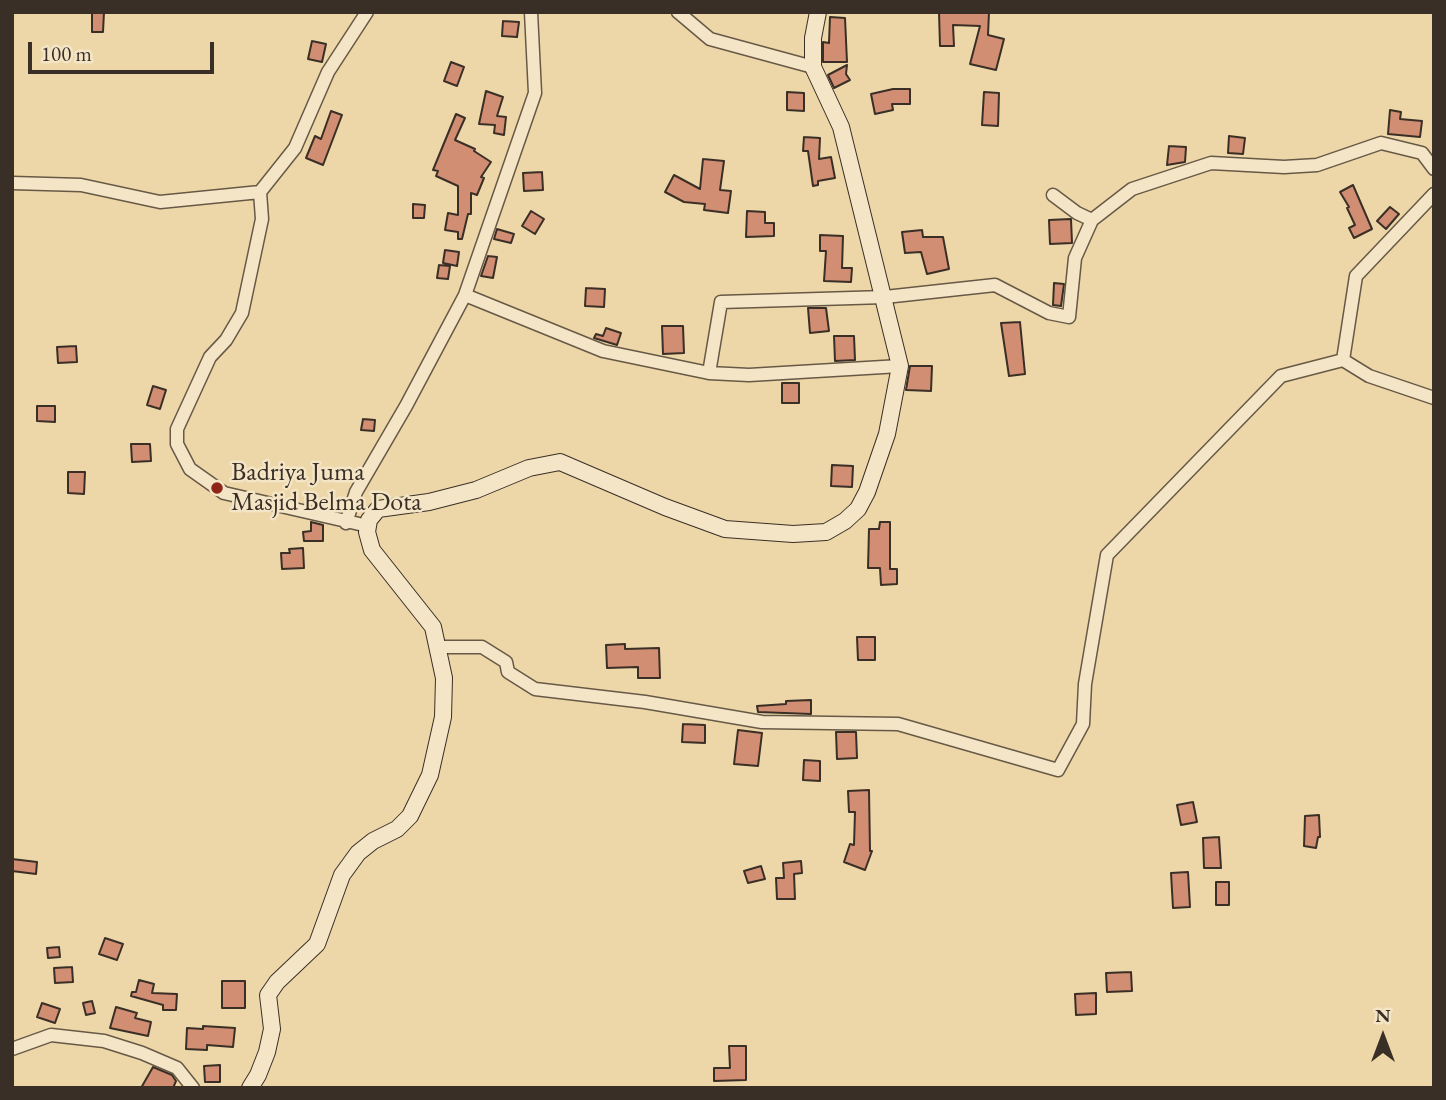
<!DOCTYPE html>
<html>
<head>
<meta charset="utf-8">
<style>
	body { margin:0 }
	#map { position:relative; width:1446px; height:1100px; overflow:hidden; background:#edd7a8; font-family:"EB Garamond",serif }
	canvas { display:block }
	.frame { position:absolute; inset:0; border:14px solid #3a2f26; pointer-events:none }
	.north { position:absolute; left:1348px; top:1002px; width:70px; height:70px; -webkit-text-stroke:5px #f3e5c6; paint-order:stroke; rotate:0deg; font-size:19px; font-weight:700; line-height:28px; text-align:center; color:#3a2f26 }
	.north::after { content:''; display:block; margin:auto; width:24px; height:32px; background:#3a2f26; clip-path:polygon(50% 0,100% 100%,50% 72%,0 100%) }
	.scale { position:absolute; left:28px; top:42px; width:186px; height:32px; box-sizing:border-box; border:4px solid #3a2f26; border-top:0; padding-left:9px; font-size:21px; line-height:24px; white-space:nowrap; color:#3a2f26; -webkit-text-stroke:5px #f3e5c6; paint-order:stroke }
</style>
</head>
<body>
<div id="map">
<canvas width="1446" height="1100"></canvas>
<div class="frame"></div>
<div class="north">N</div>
<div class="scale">100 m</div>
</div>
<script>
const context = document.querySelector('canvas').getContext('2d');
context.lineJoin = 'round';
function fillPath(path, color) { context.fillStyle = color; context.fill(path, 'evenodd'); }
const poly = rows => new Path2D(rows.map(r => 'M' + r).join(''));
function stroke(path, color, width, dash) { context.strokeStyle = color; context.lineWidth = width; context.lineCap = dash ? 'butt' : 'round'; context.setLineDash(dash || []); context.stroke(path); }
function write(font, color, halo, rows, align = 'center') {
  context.font = font + ' "EB Garamond",serif'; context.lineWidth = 5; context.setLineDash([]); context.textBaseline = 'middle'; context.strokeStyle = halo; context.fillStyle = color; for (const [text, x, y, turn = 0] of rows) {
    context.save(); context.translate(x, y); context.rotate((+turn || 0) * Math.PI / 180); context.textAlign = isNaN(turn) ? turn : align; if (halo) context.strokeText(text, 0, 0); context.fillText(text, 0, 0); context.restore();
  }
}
const building = poly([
	[92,12,104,12,103,32,92,32,92,12],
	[939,12,989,12,988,35,1004,39,996,70,970,64,980,26,953,25,954,46,940,46,939,12],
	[830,17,845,18,847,62,823,62,823,42,829,43,830,17],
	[503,21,519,22,517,37,502,36,503,21],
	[312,41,326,44,322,62,308,59,312,41],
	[451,62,464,67,457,86,444,81,451,62],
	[847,65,846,74,850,80,834,88,828,75,847,65],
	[893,89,910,89,910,104,892,104,893,110,875,114,871,94,893,89],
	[486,91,503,97,497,116,506,117,504,135,494,133,495,125,479,124,486,91],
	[787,92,804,93,804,111,787,110,787,92],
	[984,92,999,93,998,126,982,125,984,92],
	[1390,110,1401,112,1400,119,1422,121,1420,137,1388,134,1390,110],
	[331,111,342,115,323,165,306,158,315,136,321,139,331,111],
	[456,114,465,118,455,140,475,149,474,151,491,162,481,177,484,178,477,195,471,193,471,214,468,214,462,239,458,239,458,232,445,230,448,213,458,215,458,186,436,176,438,171,433,170,456,114],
	[1229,136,1245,138,1243,154,1228,153,1229,136],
	[804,137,820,138,819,159,831,157,835,178,818,181,818,185,813,186,808,151,803,151,804,137],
	[1169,146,1186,147,1185,162,1167,165,1169,146],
	[703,159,724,161,720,190,731,191,728,213,704,210,705,204,684,202,665,192,674,175,700,189,703,159],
	[542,172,543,190,524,191,523,173,542,172],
	[1353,185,1372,229,1354,238,1349,228,1355,225,1347,208,1349,207,1340,192,1353,185],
	[413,204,425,205,424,218,413,218,413,204],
	[1390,207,1399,214,1386,229,1377,221,1390,207],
	[531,211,544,219,535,234,522,226,531,211],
	[747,211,765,212,765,223,774,223,774,236,746,237,747,211],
	[1071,219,1072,243,1050,244,1049,220,1071,219],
	[497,229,514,234,511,243,494,239,497,229],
	[922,230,923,237,943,237,949,269,927,274,921,252,905,253,902,232,922,230],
	[820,235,843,236,842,268,852,268,851,282,824,281,826,251,820,251,820,235],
	[445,250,459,252,457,266,443,263,445,250],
	[488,256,497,257,493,278,481,276,488,256],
	[439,265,450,266,448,279,437,278,439,265],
	[1054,283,1064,284,1061,306,1053,305,1054,283],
	[586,288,605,289,604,307,585,306,586,288],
	[808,308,826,308,829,331,810,333,808,308],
	[1020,322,1025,374,1009,376,1001,323,1020,322],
	[662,326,683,326,684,353,663,354,662,326],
	[606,328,621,333,617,345,594,338,596,334,603,336,606,328],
	[834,336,854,336,855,360,835,361,834,336],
	[76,346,77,362,58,363,57,347,76,346],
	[910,366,932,366,931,391,906,390,910,366],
	[782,383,799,383,799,403,782,403,782,383],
	[153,386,166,390,160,409,147,405,153,386],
	[37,406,55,406,55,422,37,421,37,406],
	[363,419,375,420,374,431,361,430,363,419],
	[131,444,150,444,151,461,132,462,131,444],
	[832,465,853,466,852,487,831,486,832,465],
	[68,472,85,472,84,494,68,493,68,472],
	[311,522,323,525,323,541,304,541,303,532,311,531,311,522],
	[880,522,890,522,890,569,897,569,897,584,881,585,880,568,868,568,869,529,879,529,880,522],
	[303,548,304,568,282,569,281,553,290,553,289,549,303,548],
	[857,637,875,637,875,660,858,660,857,637],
	[625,644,625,649,659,648,660,678,638,678,638,667,607,668,606,645,625,644],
	[811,700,811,714,758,712,757,706,786,704,786,701,811,700],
	[683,724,705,725,705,743,682,742,683,724],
	[738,730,762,733,758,766,734,764,738,730],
	[836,732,856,732,857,758,837,759,836,732],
	[804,760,820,761,820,781,803,780,804,760],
	[869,790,870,851,872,851,865,870,844,862,850,844,854,845,855,812,849,812,848,791,869,790],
	[1193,802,1197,822,1181,825,1177,805,1193,802],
	[1319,815,1320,837,1318,837,1316,848,1304,846,1305,816,1319,815],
	[1219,837,1221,868,1204,868,1203,838,1219,837],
	[12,859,37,862,36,874,12,871,12,859],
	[801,861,802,873,794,874,795,899,777,899,776,878,784,878,783,863,801,861],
	[761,866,765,879,748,883,744,871,761,866],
	[1188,872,1190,907,1173,908,1171,873,1188,872],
	[1216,882,1229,882,1229,905,1216,905,1216,882],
	[105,938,123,944,117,960,99,954,105,938],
	[59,947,60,957,48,958,47,948,59,947],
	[72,967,73,982,55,983,54,968,72,967],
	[1131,972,1132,991,1107,992,1106,973,1131,972],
	[139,980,154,984,152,993,177,994,176,1010,163,1010,163,1005,131,996,132,992,136,992,139,980],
	[222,981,245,981,245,1008,222,1008,222,981],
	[1096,993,1096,1014,1076,1015,1075,994,1096,993],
	[92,1001,95,1013,86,1015,83,1003,92,1001],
	[42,1003,60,1009,55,1023,37,1017,42,1003],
	[116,1007,137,1013,135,1018,151,1022,148,1036,110,1028,116,1007],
	[203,1026,235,1028,233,1047,207,1045,207,1050,186,1049,187,1028,203,1029,203,1026],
	[729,1046,746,1046,746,1080,714,1081,714,1068,730,1068,729,1046],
	[220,1065,220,1082,205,1082,204,1066,220,1065],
	[153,1067,172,1075,176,1081,173,1088,141,1088,153,1067]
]);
fillPath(building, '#d28e72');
stroke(building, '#3a2f26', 2);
const street = poly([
	[367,12,328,72,295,148,260,192,262,219,242,313,226,340,210,357,177,429,177,444,190,469,224,493,368,526],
	[678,12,710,39,813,67],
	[12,183,81,185,160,202,260,192],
	[1053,195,1077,213,1092,220],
	[465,295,603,351,709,373,749,375,900,366],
	[1343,360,1356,276,1434,194],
	[709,373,721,302,885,297,995,285,1049,313,1069,317,1075,258,1092,220,1132,189,1211,163,1284,167,1317,165,1381,143,1422,153,1434,169],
	[346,523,356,492,406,406,465,295,535,93,531,12],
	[439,647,482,647,506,662,508,672,535,689,645,702,762,722,898,724,1058,770,1083,724,1085,684,1107,555,1281,376,1343,360,1369,376,1434,398],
	[12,1049,51,1035,104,1041,142,1053,177,1068,193,1088]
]);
const secondary = poly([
	[250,1088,258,1075,267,1052,272,1029,268,995,277,982,317,944,342,875,358,853,373,841,397,829,410,816,430,775,443,717,444,678,433,627,372,550,367,532,369,520,378,509,429,502,476,490,529,468,560,462,665,507,725,529,793,534,826,532,845,521,858,509,867,492,887,434,900,366,841,127,813,67,813,38,818,12]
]);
stroke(street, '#675946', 15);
stroke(secondary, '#3a2f26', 18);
stroke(street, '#f3e5c6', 12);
stroke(secondary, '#f3e5c6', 16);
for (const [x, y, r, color] of [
	[217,488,7,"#8f2418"]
]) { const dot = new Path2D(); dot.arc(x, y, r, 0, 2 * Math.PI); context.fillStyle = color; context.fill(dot); stroke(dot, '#f3e5c6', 2.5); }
write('26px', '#3a2f26', '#f3e5c6', [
	["Badriya Juma",231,473],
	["Masjid Belma Dota",231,503]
], 'left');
</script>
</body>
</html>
